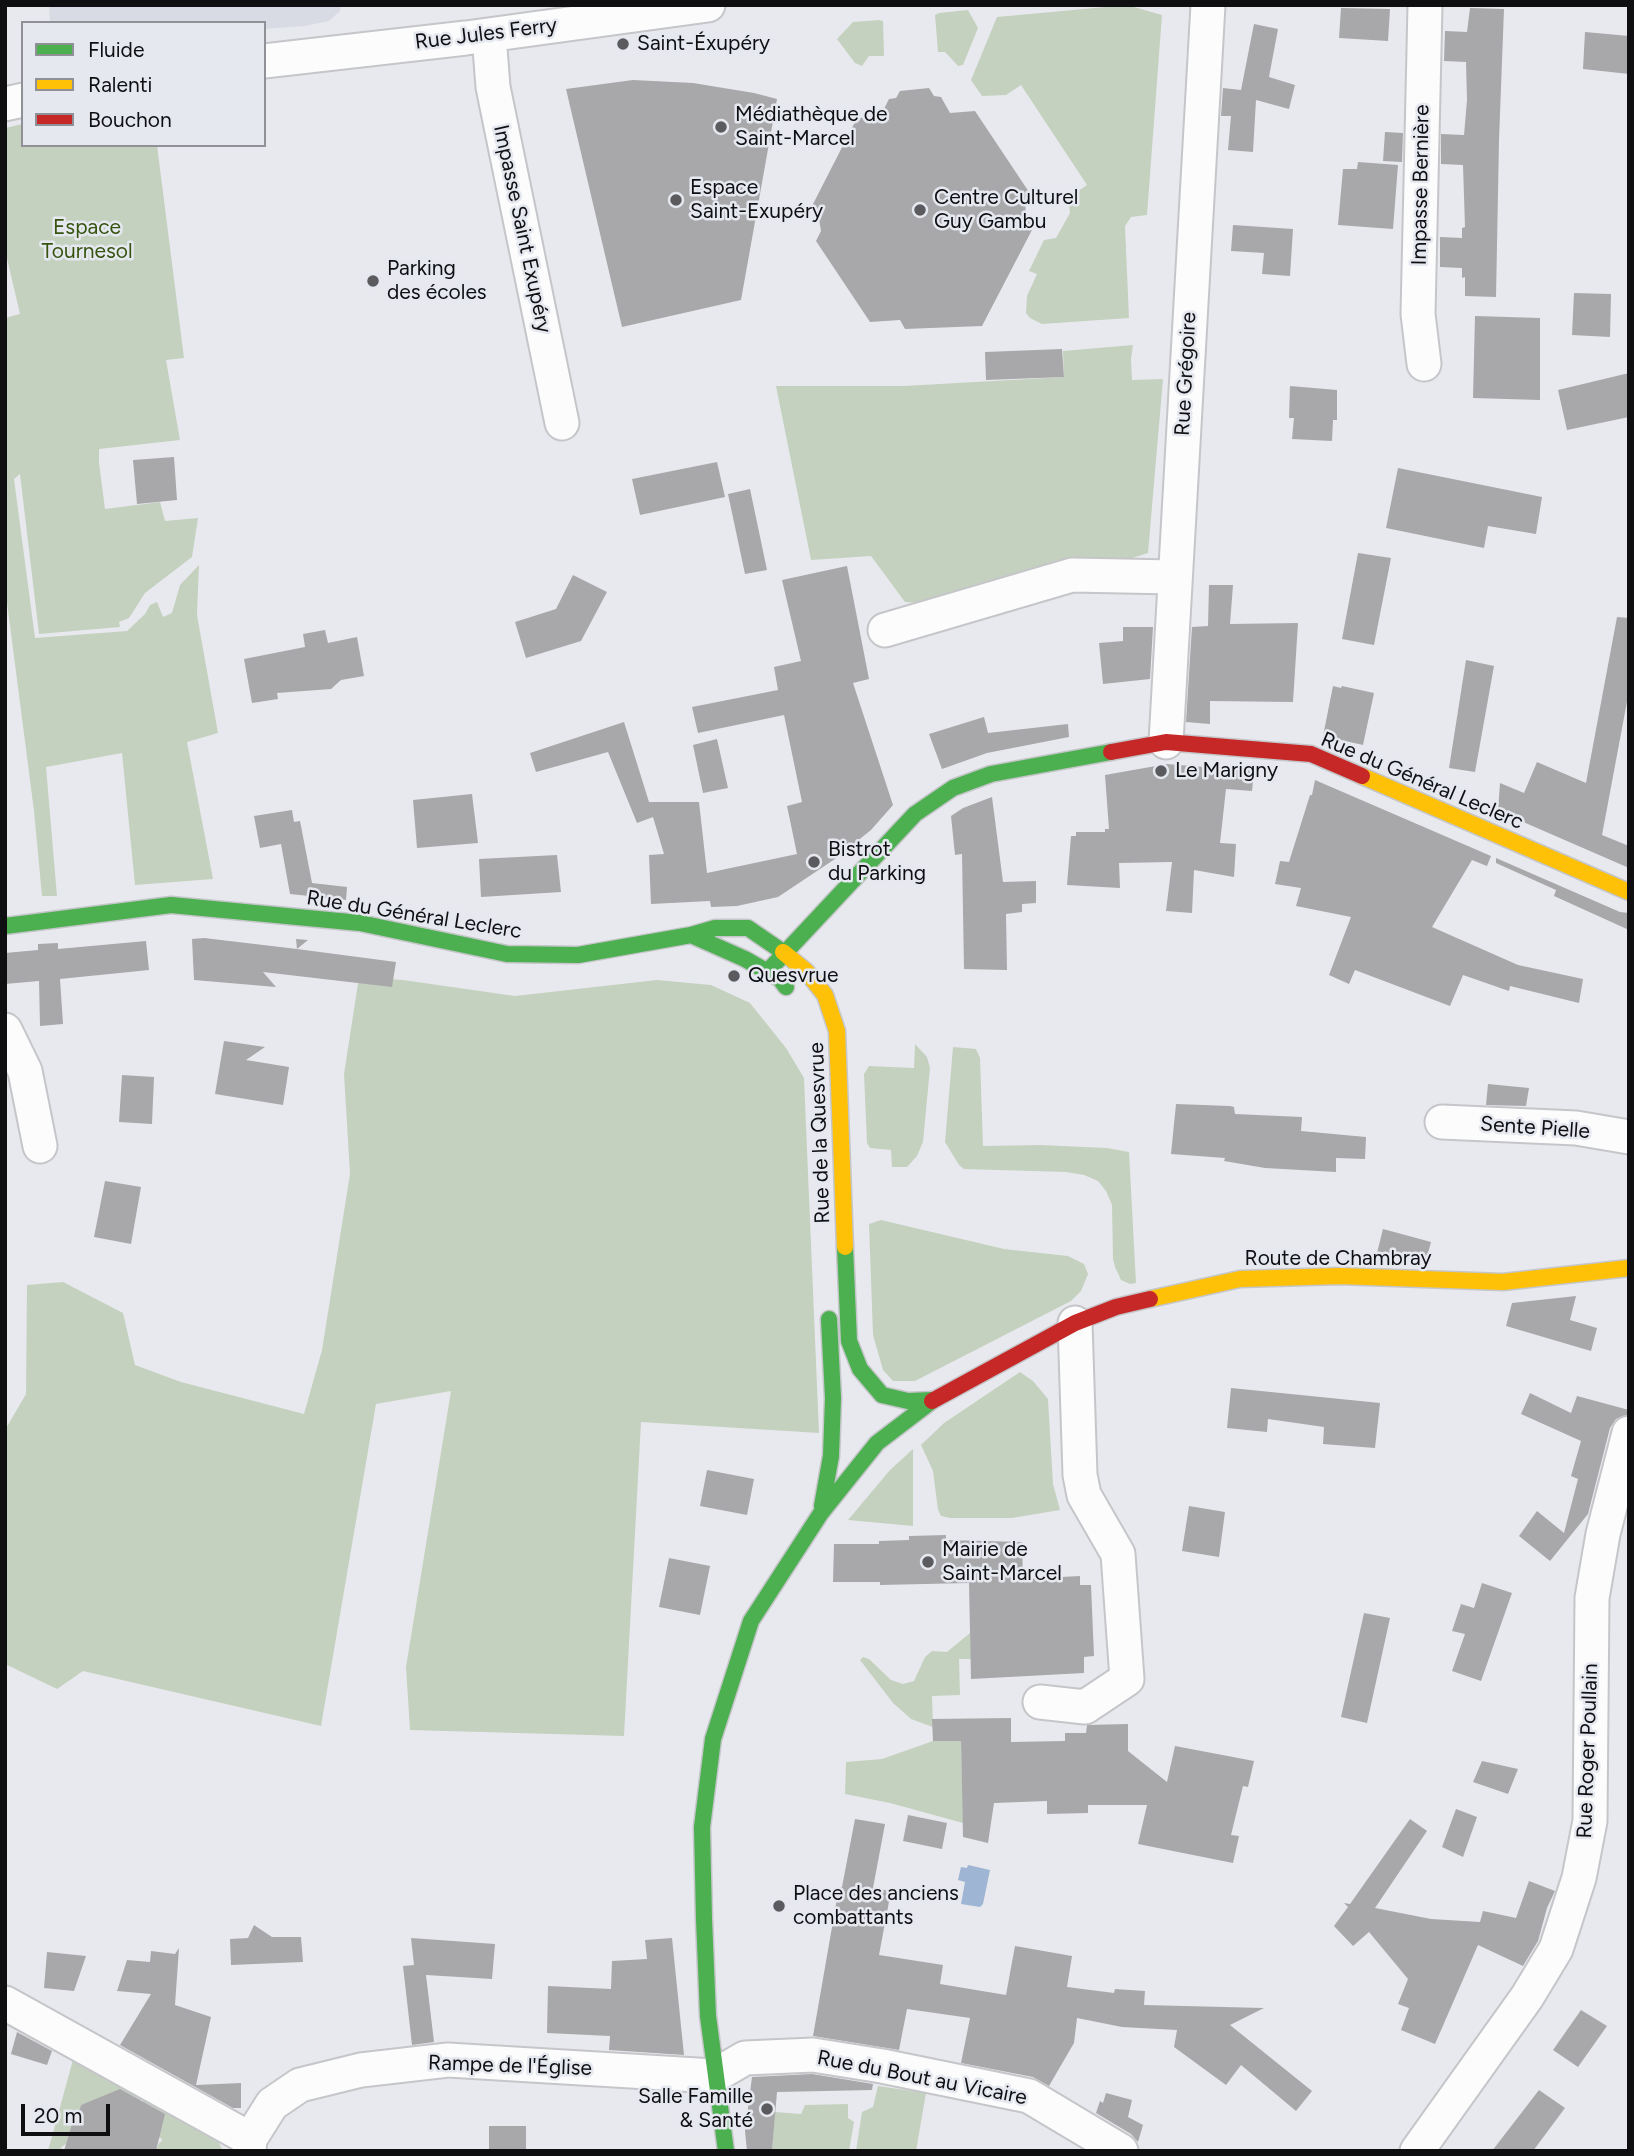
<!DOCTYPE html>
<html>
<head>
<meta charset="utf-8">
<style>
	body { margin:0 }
	#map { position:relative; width:1634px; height:2156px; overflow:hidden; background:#e8e9ee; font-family:Figtree,sans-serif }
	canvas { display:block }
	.frame { position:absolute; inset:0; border:7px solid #0f0f12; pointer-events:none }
	.legend { position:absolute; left:21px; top:21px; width:245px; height:126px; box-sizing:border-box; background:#e6e8f0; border:2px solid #909197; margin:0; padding:9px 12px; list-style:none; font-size:21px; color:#0f0f12 }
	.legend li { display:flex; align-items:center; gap:14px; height:35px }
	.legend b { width:35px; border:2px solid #909197 }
	.scale { position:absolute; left:21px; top:2104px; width:89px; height:32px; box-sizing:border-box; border:4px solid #0f0f12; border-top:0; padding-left:9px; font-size:21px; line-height:24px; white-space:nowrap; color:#0f0f12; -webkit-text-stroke:5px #e6e8f0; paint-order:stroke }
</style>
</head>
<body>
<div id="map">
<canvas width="1634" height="2156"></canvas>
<div class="frame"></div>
<ul class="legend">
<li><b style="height:9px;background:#4caf50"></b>Fluide</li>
<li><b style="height:9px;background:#ffc107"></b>Ralenti</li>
<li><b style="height:9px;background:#c62828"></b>Bouchon</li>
</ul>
<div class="scale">20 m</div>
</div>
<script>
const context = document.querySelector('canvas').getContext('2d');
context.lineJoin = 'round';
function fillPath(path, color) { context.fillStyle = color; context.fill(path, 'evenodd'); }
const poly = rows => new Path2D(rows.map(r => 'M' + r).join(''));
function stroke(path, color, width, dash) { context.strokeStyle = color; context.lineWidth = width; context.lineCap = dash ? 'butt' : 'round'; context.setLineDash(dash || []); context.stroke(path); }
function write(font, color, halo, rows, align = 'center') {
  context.font = font + ' Figtree,sans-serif'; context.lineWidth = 5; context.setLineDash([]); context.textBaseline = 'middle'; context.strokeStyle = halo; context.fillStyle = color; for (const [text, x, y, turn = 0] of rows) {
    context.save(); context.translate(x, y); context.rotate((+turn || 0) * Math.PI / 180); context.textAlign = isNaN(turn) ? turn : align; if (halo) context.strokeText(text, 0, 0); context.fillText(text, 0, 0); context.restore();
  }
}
fillPath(poly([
	[49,5,341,5,340,11,329,21,305,26,264,29,264,23,50,23]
]), '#d9dbe4');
fillPath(poly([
	[1127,5,1162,15,1147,215,1131,217,1125,226,1129,318,1042,324,1030,318,1026,313,1027,296,1037,274,1029,271,1044,240,1056,238,1070,213,1068,198,1087,185,1021,85,1006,95,982,96,971,80,997,17],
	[968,10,978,28,963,65,958,66,945,52,938,52,935,15,939,13],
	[879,20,883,21,884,56,869,56,862,66,855,63,837,39,853,22],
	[23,124,23,145,157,145,184,358,166,360,180,440,99,449,99,463,105,509,160,502,165,521,198,518,192,557,145,593,129,618,119,622,120,627,39,634,20,474,14,479,35,638,127,631,145,614,150,605,157,602,163,617,172,613,180,585,199,565,197,615,218,733,187,742,213,879,135,885,122,753,46,767,57,896,42,896,34,811,5,587,5,318,20,314,5,250,5,128],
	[1133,345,1131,359,1132,380,1163,379,1148,553,1129,559,1081,560,921,603,905,602,871,556,811,560,776,386,904,386,1064,377,1063,351],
	[359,977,403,980,515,996,657,980,711,985,750,1003,786,1048,804,1078,819,1433,641,1422,624,1736,410,1730,406,1667,451,1391,376,1404,321,1726,83,1671,57,1689,5,1664,5,1430,26,1394,27,1285,63,1282,123,1313,135,1365,181,1382,304,1414,322,1350,350,1174,344,1074],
	[915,1044,927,1057,930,1068,923,1142,917,1156,907,1167,892,1167,891,1150,870,1148,867,1143,864,1074,869,1066,914,1068],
	[953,1047,976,1049,980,1058,983,1146,1040,1145,1107,1148,1129,1152,1136,1283,1130,1284,1121,1280,1115,1267,1113,1259,1112,1205,1106,1191,1098,1181,1084,1175,1066,1172,964,1169,959,1165,945,1142],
	[881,1220,1004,1249,1068,1256,1084,1264,1088,1274,1081,1291,1071,1301,915,1381,893,1381,883,1370,873,1335,869,1224],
	[1020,1372,1033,1381,1048,1399,1053,1484,1060,1510,1012,1518,950,1518,941,1516,938,1510,933,1471,921,1445,944,1423],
	[913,1449,913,1526,848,1520,890,1470],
	[970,1633,971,1659,959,1659,960,1695,932,1696,933,1727,911,1719,893,1703,860,1660,863,1657,869,1659,891,1680,903,1684,914,1681,925,1657,932,1651,947,1652],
	[933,1741,961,1741,963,1823,890,1803,845,1794,846,1762,882,1759],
	[74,2056,219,2143,223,2151,156,2151,159,2143,162,2141,161,2138,158,2138,142,2100,106,2111,82,2104,77,2117,70,2115,73,2120,66,2144,61,2147,63,2151,48,2151],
	[878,2086,926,2093,916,2151,856,2151,862,2112,873,2107],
	[848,2104,848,2118,854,2122,849,2151,772,2151,775,2112,801,2114,805,2105]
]), '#c5d1bf');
fillPath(poly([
	[968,1865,990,1870,983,1904,980,1907,961,1904,965,1882,958,1880,961,1867,967,1868]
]), '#9eb5d4');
fillPath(poly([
	[1341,8,1390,9,1388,41,1339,38],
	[1470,8,1504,9,1499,140,1496,297,1465,296,1465,277,1462,278,1462,268,1440,267,1440,237,1462,238,1462,228,1465,227,1463,165,1441,164,1441,134,1464,135,1467,100,1466,62,1444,61,1445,31,1467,32],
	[1254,24,1278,29,1269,77,1295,85,1289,109,1256,100,1253,152,1228,150,1231,116,1221,116,1223,88,1241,90],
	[1585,32,1629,36,1629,74,1583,69],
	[633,80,693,83,754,93,777,99,741,300,622,327,566,89],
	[929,88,934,96,941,97,950,113,975,111,1029,192,1025,200,1026,216,1033,228,982,326,905,329,900,320,870,322,816,241,821,231,818,213,812,206,857,118,880,117,889,99,896,98,900,91],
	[1385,132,1403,133,1402,162,1383,161],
	[1358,162,1398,165,1393,229,1338,225,1343,169,1357,169],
	[1233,225,1293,229,1290,276,1262,274,1264,253,1231,251],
	[1574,293,1611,294,1610,337,1572,335],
	[1475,316,1540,318,1540,400,1473,398],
	[1062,349,1064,377,986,380,985,352],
	[1629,373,1629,417,1567,430,1558,390],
	[1290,386,1337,390,1337,420,1333,420,1332,441,1292,439,1294,418,1289,418],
	[174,457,177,500,137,504,133,460],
	[717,462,725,497,640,515,632,479],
	[1398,468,1542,497,1536,534,1488,526,1484,548,1386,528],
	[750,489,767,570,745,574,728,494],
	[1358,553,1391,558,1374,645,1342,639],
	[847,566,869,679,853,683,893,805,871,830,835,859,778,897,737,906,711,907,710,901,651,904,649,855,664,854,653,817,637,823,608,752,536,772,530,753,624,722,649,802,699,802,707,873,797,854,787,806,802,802,784,715,698,733,692,707,778,690,774,667,801,661,782,580],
	[573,575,607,592,581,641,526,658,515,622,556,609],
	[1209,585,1233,585,1230,624,1298,623,1293,702,1210,701,1210,724,1186,722,1192,627,1208,626],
	[1617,617,1629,618,1629,691,1602,835,1629,846,1629,868,1498,811,1500,783,1524,793,1537,762,1586,783],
	[1123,627,1153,627,1150,679,1103,684,1099,643,1123,641],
	[325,630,328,643,357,637,364,676,341,680,331,689,277,693,278,699,252,703,244,659,305,647,303,634],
	[1466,660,1494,666,1475,772,1449,768],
	[1333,686,1341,688,1342,686,1374,693,1363,745,1323,736],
	[984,717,988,733,1068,724,1069,737,987,753,942,769,929,734],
	[717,739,728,788,703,793,693,745],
	[1167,764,1254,771,1252,791,1226,789,1220,843,1236,844,1234,877,1194,870,1192,913,1166,911,1172,862,1119,863,1120,888,1067,885,1071,836,1076,836,1076,832,1105,832,1105,829,1109,829,1105,775],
	[1315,780,1491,856,1487,866,1472,860,1432,927,1518,965,1583,979,1579,1003,1510,986,1509,991,1463,975,1450,1006,1355,970,1349,984,1329,975,1351,917,1296,906,1301,888,1275,884,1280,861,1289,862,1310,795,1312,795],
	[472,794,478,843,417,848,413,800],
	[992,797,1003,882,1036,881,1036,903,1022,904,1022,912,1006,914,1007,970,964,969,962,854,955,855,951,816,963,808],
	[292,810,294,822,300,821,312,883,347,887,346,900,290,894,281,844,260,848,254,816],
	[557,855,561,892,481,897,479,859],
	[1496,858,1620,912,1629,913,1629,930,1554,896,1556,890,1496,863],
	[204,938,297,949,296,939,308,940,297,949,396,962,392,987,263,972,276,987,194,980,192,939],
	[146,941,149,970,60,979,63,1024,40,1026,39,981,5,984,5,953,38,950,38,944,58,943,58,949],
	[224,1041,265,1047,246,1060,289,1067,283,1105,215,1094],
	[122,1075,154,1077,152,1124,119,1122],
	[1488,1084,1529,1088,1526,1106,1486,1105],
	[1176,1104,1230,1106,1234,1107,1235,1114,1302,1117,1301,1131,1366,1137,1365,1159,1336,1158,1336,1172,1265,1168,1224,1161,1225,1158,1171,1154],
	[105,1181,141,1187,131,1244,94,1237],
	[1383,1229,1431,1242,1427,1257,1387,1256,1377,1253],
	[1576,1296,1570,1320,1597,1328,1591,1351,1506,1326,1512,1303],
	[1231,1388,1380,1403,1375,1448,1323,1444,1324,1427,1268,1419,1267,1432,1227,1428],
	[1530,1393,1571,1413,1577,1396,1629,1410,1629,1414,1616,1419,1610,1428,1588,1514,1550,1561,1519,1536,1537,1511,1564,1533,1578,1479,1571,1476,1581,1441,1521,1414],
	[707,1470,754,1479,747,1515,700,1506],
	[1189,1506,1225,1512,1219,1557,1182,1551],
	[946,1535,946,1540,1022,1542,1023,1579,1080,1576,1080,1585,1091,1585,1094,1656,1084,1657,1084,1673,971,1679,969,1583,880,1585,880,1582,833,1582,834,1544,879,1544,879,1541,909,1540,909,1536],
	[669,1558,710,1566,700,1615,659,1607],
	[1482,1583,1512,1593,1481,1681,1452,1671,1465,1634,1452,1631,1461,1604,1474,1608],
	[1364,1613,1390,1618,1367,1723,1341,1717],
	[1011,1718,1011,1742,1065,1741,1065,1733,1086,1733,1087,1725,1128,1724,1128,1751,1167,1782,1175,1746,1254,1761,1248,1787,1243,1786,1231,1835,1239,1836,1233,1863,1138,1844,1147,1805,1088,1805,1088,1813,1047,1814,1047,1801,994,1803,988,1843,963,1837,961,1741,933,1741,932,1719],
	[1482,1761,1518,1769,1508,1794,1473,1782],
	[1456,1809,1477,1817,1463,1857,1442,1847],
	[908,1815,947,1823,942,1849,903,1841],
	[855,1819,885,1824,873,1888,891,1891,879,1955,943,1965,940,1984,1006,1995,1015,1946,1072,1956,1067,1987,1114,1993,1115,1989,1145,1991,1144,2005,1264,2008,1230,2025,1312,2091,1296,2111,1241,2065,1226,2085,1174,2047,1177,2030,1122,2027,1077,2018,1074,2043,1049,2086,1033,2077,961,2063,970,2018,907,2009,899,2050,813,2036,839,1887,842,1887],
	[1410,1819,1427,1831,1375,1908,1431,1919,1480,1922,1483,1911,1516,1918,1529,1881,1555,1891,1547,1908,1538,1941,1523,1966,1478,1945,1435,2044,1401,2030,1409,2008,1398,2004,1408,1979,1369,1932,1353,1946,1334,1926,1348,1907,1344,1903,1350,1904],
	[254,1925,272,1937,301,1937,303,1962,231,1965,230,1939,248,1938],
	[411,1938,495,1944,492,1979,426,1975,434,2042,412,2045,403,1966,414,1965],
	[672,1938,684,2055,609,2050,610,2036,547,2033,548,1986,611,1989,612,1961,647,1959,645,1940],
	[179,1948,175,2005,211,2017,196,2085,241,2083,241,2108,233,2108,120,2045,151,1994,117,1991,127,1960,150,1962,151,1951,175,1954],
	[47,1952,86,1956,74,1991,44,1988],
	[1581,2010,1607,2026,1578,2067,1553,2050],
	[17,2032,52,2051,47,2065,11,2054],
	[812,2074,873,2084,872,2090,777,2092,772,2151,747,2151,745,2131,752,2077],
	[120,2089,165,2114,156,2151,64,2151,73,2120,70,2115,80,2109,81,2105],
	[1539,2090,1565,2108,1533,2151,1492,2151],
	[1106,2093,1132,2100,1128,2117,1143,2125,1138,2142,1131,2134,1096,2113,1100,2101,1103,2103],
	[489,2126,526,2126,526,2151,489,2151]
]), '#a8a8ab');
const street = poly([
	[489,35,493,87,562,423],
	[264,61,466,38,708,5],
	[5,104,23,100],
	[1424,364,1418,314,1425,5],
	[885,630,1072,575,1174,577],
	[1166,742,1208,5],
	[5,1030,25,1071,40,1146],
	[1442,1122,1576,1128,1629,1137],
	[1040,1702,1085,1707,1127,1679,1118,1554,1084,1495,1080,1475,1075,1323],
	[5,2003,250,2139],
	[249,2151,250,2139,272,2104,300,2085,361,2070,448,2060,714,2076,745,2058,813,2055,882,2066,1029,2096,1121,2151],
	[1417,2151,1527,1997,1556,1949,1579,1878,1590,1821,1592,1598,1603,1534,1629,1433]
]);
const fast = poly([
	[5,926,171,905,360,923,507,954,578,955,691,935,715,928,748,928,783,952],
	[691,935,745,959,780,979,786,987],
	[768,971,915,814,953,788,991,774,1111,752],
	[845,1247,849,1341,860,1369,882,1395,908,1401,933,1400],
	[822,1506,831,1456,833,1398,829,1319],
	[726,2151,708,2016,704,1919,702,1827,713,1739,751,1621,821,1513,877,1443,932,1401]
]);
const slow = poly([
	[1362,776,1629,892],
	[783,952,806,971,825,995,837,1031,845,1247],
	[1150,1299,1240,1279,1340,1276,1503,1282,1629,1268]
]);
const jam = poly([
	[1111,752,1166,742,1311,754,1362,776],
	[932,1401,1075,1323,1116,1307,1150,1299]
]);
stroke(street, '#c5c6c9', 37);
stroke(fast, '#c5c6c9', 19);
stroke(slow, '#c5c6c9', 19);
stroke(jam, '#c5c6c9', 19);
stroke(street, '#fcfcfc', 33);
stroke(fast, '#4caf50', 16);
stroke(slow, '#ffc107', 16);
stroke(jam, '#c62828', 16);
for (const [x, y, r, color] of [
	[623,44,7,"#5b5b5f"],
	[721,127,7,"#5b5b5f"],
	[676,200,7,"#5b5b5f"],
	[920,210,7,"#5b5b5f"],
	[373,281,7,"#5b5b5f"],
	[1161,771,7,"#5b5b5f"],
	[814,862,7,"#5b5b5f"],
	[734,976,7,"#5b5b5f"],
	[928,1562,7,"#5b5b5f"],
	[779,1906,7,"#5b5b5f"],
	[767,2109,7,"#5b5b5f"]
]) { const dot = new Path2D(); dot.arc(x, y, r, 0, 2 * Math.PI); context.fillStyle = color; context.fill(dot); stroke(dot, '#e6e8f0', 2.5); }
write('21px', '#0f0f12', '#e6e8f0', [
	["Rue Jules Ferry",486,34,-7],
	["Impasse Bernière",1421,185,-89],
	["Impasse Saint Exupéry",522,229,78],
	["Rue Grégoire",1186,374,-87],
	["Rue du Général Leclerc",1422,781,23],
	["Rue du Général Leclerc",414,915,9],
	["Sente Pielle",1535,1128,4],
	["Rue de la Quesvrue",820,1133,-92],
	["Route de Chambray",1338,1259],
	["Rue Roger Poullain",1588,1751,-88],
	["Rampe de l'Église",510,2066,2],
	["Rue du Bout au Vicaire",922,2078,11]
]);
write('21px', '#0f0f12', '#e6e8f0', [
	["Saint-Éxupéry",637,44],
	["Médiathèque de",735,115],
	["Saint-Marcel",735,139],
	["Espace",690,188],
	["Saint-Exupéry",690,212],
	["Centre Culturel",934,198],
	["Guy Gambu",934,222],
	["Parking",387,269],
	["des écoles",387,293],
	["Le Marigny",1175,771],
	["Bistrot",828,850],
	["du Parking",828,874],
	["Quesvrue",748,976],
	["Mairie de",942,1550],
	["Saint-Marcel",942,1574],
	["Place des anciens",793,1894],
	["combattants",793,1918],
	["Salle Famille",753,2097,"right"],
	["& Santé",753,2121,"right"]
], 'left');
write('21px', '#36540e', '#e6e8f0', [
	["Espace",87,228],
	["Tournesol",87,252]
]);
</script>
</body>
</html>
